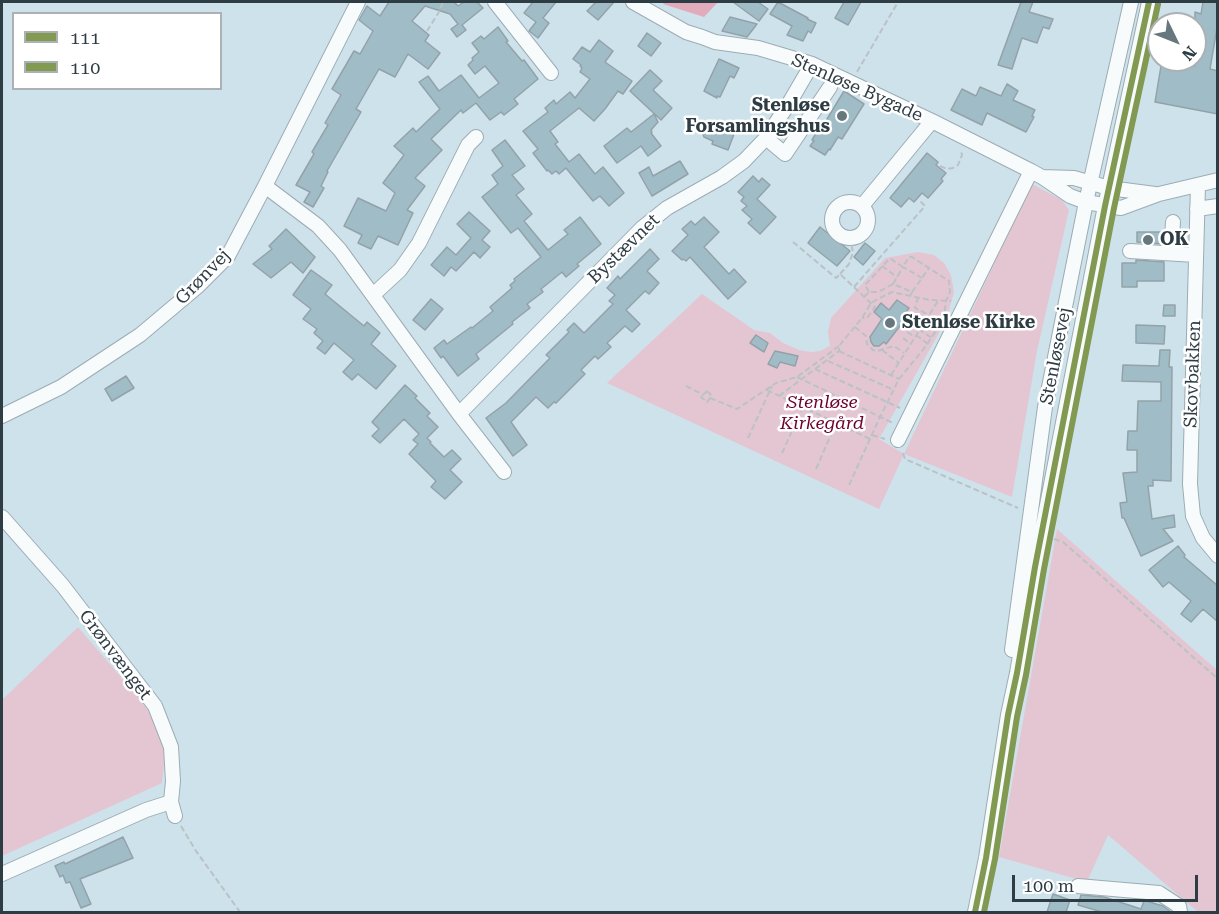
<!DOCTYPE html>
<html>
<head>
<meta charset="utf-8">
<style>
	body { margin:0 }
	#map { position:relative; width:1219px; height:914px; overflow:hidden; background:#cee2eb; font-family:"Roboto Serif",serif }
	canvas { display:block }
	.frame { position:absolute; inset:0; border:3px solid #2e3d44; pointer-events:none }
	.legend { position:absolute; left:12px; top:12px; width:210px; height:78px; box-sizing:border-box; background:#fff; border:2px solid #abb1b4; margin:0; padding:8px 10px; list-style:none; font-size:18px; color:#2e3d44 }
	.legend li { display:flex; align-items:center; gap:12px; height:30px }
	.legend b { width:30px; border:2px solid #abb1b4 }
	.north { position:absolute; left:1147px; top:12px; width:60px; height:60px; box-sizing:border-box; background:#fff; border:2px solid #abb1b4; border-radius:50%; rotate:133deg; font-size:16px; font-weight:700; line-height:24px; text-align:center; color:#2e3d44 }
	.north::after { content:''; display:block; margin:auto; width:21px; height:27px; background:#66777e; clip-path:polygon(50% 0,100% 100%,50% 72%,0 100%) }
	.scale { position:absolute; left:1012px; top:875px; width:186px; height:27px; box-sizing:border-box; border:3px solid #2e3d44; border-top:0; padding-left:8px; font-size:18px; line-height:21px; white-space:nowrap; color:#2e3d44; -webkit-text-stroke:4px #fff; paint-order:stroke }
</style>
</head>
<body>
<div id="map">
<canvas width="1219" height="914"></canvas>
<div class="frame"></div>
<ul class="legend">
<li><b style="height:8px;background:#819950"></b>111</li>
<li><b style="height:8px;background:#819950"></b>110</li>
</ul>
<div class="north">N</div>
<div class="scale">100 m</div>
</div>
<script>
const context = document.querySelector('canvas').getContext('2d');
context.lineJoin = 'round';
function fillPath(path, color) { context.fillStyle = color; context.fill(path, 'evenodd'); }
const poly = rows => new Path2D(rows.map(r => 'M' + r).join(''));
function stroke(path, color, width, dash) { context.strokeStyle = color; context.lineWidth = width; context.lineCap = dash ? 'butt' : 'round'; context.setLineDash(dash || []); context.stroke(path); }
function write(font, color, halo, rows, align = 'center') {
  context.font = font + ' "Roboto Serif",serif'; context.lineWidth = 5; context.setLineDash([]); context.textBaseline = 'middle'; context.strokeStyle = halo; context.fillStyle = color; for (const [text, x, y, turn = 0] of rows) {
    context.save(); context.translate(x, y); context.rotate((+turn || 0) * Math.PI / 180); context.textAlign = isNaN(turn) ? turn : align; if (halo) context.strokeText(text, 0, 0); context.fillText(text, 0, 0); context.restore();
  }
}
fillPath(poly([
	[1032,184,1062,200,1069,210,1037,351,1012,497,904,454,879,509,607,383,702,294,754,330,770,333,783,343,799,350,811,352,820,351,830,346,828,332,831,318,885,258,918,252,934,255,944,263,951,275,954,292,949,310,938,335,879,439,904,454],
	[1057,529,1217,670,1217,912,1198,912,1108,835,1087,882,999,857],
	[78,627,145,705,166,747,162,783,2,856,2,697,4,698]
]), '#e4c6d2');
fillPath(poly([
	[665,2,718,2,704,17,663,4]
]), '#e2abbb');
const building = poly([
	[389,2,454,2,458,6,464,2,477,2,483,8,462,25,466,30,457,37,451,29,458,24,450,14,425,6,412,21,429,35,425,41,440,53,428,69,408,54,395,77,379,69,356,109,361,112,327,171,328,172,321,186,324,188,313,207,304,202,310,192,296,185,314,154,312,152,328,125,325,123,341,95,332,89,354,51,360,54,373,31,359,20,367,6,380,16,389,2],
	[533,2,556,2,543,18,549,23,538,38,529,31,536,22,524,13,533,2],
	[596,2,614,2,598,20,587,11,596,2],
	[733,2,758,2,768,9,759,21,733,2],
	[778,2,808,18,807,19,816,23,811,33,808,31,803,41,787,35,792,26,770,14,778,2],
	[844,2,861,2,848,25,835,18,844,2],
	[1021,2,1033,2,1029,12,1053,19,1049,29,1043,27,1037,43,1022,38,1012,69,998,65,1021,2],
	[1203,2,1218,2,1218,22,1210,69,1218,71,1218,114,1155,102,1162,60,1195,66,1195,12,1201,14,1203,2],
	[730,17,757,24,747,37,722,31,730,17],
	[498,27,508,41,506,42,522,61,524,60,538,79,514,99,518,104,504,115,501,112,490,120,476,103,463,113,461,110,431,139,442,150,415,178,425,186,407,210,413,213,398,245,378,236,371,249,358,243,362,235,344,226,358,198,386,211,395,193,383,183,404,155,394,146,413,128,416,132,440,109,419,82,428,76,439,91,461,75,479,98,499,83,485,66,475,74,468,65,473,60,472,58,479,52,472,43,481,36,484,39,498,27],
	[647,33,661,43,651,56,638,46,647,33],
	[599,40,613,51,605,62,632,81,623,94,618,91,605,109,594,121,579,108,550,131,558,142,555,144,569,162,579,154,595,174,603,167,624,193,609,206,600,196,593,201,566,168,559,174,556,171,552,174,548,170,547,171,533,153,538,149,523,131,548,112,545,108,554,100,556,104,570,92,575,98,590,79,580,72,582,68,580,66,581,65,573,59,582,47,590,52,599,40],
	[719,59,739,68,734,78,730,76,720,97,717,96,717,98,704,91,719,59],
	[650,70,662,81,653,90,672,108,661,120,630,91,650,70],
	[1007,84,1018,91,1013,100,1035,110,1032,116,1034,117,1026,132,987,113,982,125,951,110,962,89,976,96,980,87,1001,96,1007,84],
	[844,91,864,104,842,139,838,137,830,150,829,149,825,155,810,146,814,141,812,140,819,128,821,129,844,91],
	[654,114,658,122,651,130,652,132,651,133,661,146,648,156,641,146,617,163,604,146,627,128,631,132,654,114],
	[704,122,734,134,728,150,712,144,713,141,704,137,701,130,704,122],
	[505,140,525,166,512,175,524,189,516,195,532,214,524,221,548,250,568,234,564,230,580,217,601,244,577,264,579,266,566,277,562,272,541,289,543,292,527,304,530,308,512,322,513,324,476,354,479,359,458,376,443,356,441,358,434,348,444,340,447,344,471,327,472,328,493,311,490,307,512,288,510,285,515,281,514,279,541,257,518,228,511,233,482,197,498,184,492,175,503,166,492,150,505,140],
	[927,153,938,162,936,165,946,173,941,179,943,181,928,198,922,193,914,202,909,198,901,207,890,198,927,153],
	[680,161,688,174,652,196,639,173,649,167,653,176,680,161],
	[753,176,759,182,762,178,770,185,757,199,776,217,760,234,748,223,752,219,742,210,747,206,741,201,744,197,738,192,753,176],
	[469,212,490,231,482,240,490,247,480,258,474,252,456,271,451,267,444,276,431,265,447,247,456,255,471,238,457,224,469,212],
	[704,217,719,232,704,247,729,274,734,269,746,282,728,299,690,257,686,261,683,259,682,260,672,251,688,235,682,229,691,221,695,225,704,217],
	[820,227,850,251,837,266,808,243,820,227],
	[286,229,315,257,303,273,291,262,271,278,253,264,272,249,269,246,286,229],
	[1137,232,1163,232,1163,244,1137,242,1137,232],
	[865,243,875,251,863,265,854,257,865,243],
	[650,249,659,259,647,271,659,283,649,294,645,291,626,310,640,324,632,332,625,326,607,343,611,347,598,359,595,356,581,370,585,374,556,403,554,402,548,408,536,397,511,422,527,445,513,456,486,418,506,403,550,358,546,355,569,332,567,330,574,323,584,333,613,304,609,301,615,295,607,288,618,276,620,279,650,249],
	[1136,260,1164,262,1164,281,1137,281,1137,287,1122,287,1122,263,1136,263,1136,260],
	[311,270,332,285,325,294,364,326,367,322,380,333,371,344,396,366,376,389,358,374,352,380,343,372,354,360,334,343,325,354,317,348,323,341,314,333,317,329,303,319,311,309,293,295,311,270],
	[431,299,443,309,425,330,413,320,431,299],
	[897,300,909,308,903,316,906,318,886,344,884,342,879,346,874,346,871,342,870,337,882,319,874,312,881,303,889,310,897,300],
	[1164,305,1175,305,1175,316,1163,316,1164,305],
	[1136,325,1165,326,1164,344,1136,343,1136,325],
	[756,335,768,343,764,352,750,343,756,335],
	[1160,350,1170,350,1169,367,1172,367,1171,481,1153,480,1153,486,1148,486,1152,519,1174,515,1175,527,1163,529,1173,541,1141,556,1124,518,1122,518,1120,503,1127,502,1123,473,1137,472,1137,450,1127,450,1128,431,1137,431,1138,401,1161,401,1161,382,1122,381,1123,365,1159,366,1160,350],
	[775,351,798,356,795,366,780,362,777,368,768,364,775,351],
	[126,376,134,388,112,401,105,389,126,376],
	[405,385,417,396,415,398,430,413,427,416,438,427,427,438,431,442,430,443,444,457,452,450,461,459,450,470,462,482,445,499,431,487,436,481,409,454,418,444,413,440,419,434,404,419,380,443,372,436,379,429,372,422,405,385],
	[1178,546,1185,555,1184,557,1218,586,1218,622,1203,609,1191,622,1181,614,1191,601,1169,582,1163,587,1149,570,1178,546],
	[123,837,133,858,80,879,91,904,81,908,70,882,66,883,63,875,60,877,55,866,64,862,65,864,123,837],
	[1053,894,1070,900,1066,912,1047,912,1053,894],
	[1081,895,1104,897,1141,909,1144,901,1146,901,1163,906,1171,912,1102,912,1078,905,1081,895]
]);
fillPath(building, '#a0bdc7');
stroke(building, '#93a2a9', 1.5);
const minor = poly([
	[495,2,551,73],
	[633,2,686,32,702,37,715,42,758,48,812,64,932,121,1031,171,1042,177,1070,196,1086,202,1121,208,1159,194,1218,180],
	[766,138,785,154,830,87],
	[1042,177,1074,178,1109,188,1155,194],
	[1198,185,1190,484,1193,516,1203,538,1218,556],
	[265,186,318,226,340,250,459,414,504,472],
	'832 220a18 18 0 1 1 36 0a18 18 0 1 1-36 0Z',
	[862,206,932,121],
	[1197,209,1218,206],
	[1130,251,1196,255],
	[1171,253,1173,222],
	[373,295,400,270,419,243,468,145,476,137],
	[459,414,642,228,667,208,722,177,744,161,766,138,791,100,812,64],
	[2,416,61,387,140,335,197,287,228,256,265,186,358,2],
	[898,440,1031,171],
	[2,517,63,586,155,706,171,747,173,781,171,802,175,816],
	[1012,650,1045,407,1086,202,1131,2],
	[2,874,146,810,171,802],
	[1078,886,1159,893,1179,906,1180,912],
	[975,912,986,858,1008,715,1017,673,1035,567,1105,206,1149,2]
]);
stroke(minor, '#9cacb3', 16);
stroke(poly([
	[427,31,439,12,443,2],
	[857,72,898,2],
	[940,166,947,169,953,168,958,165,962,155,961,150],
	[793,242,836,278,840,274,875,307,867,318,862,318],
	[882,266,897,277],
	[840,274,849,264,853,252,850,239],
	[893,284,903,267,922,278],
	[854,287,925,206,920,201],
	[869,292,865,285,889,259,891,259,903,267,909,257,912,257,949,281,950,292,946,301,944,316],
	[912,292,929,268],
	[864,297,869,292,878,292,893,284,912,292,911,295],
	[918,297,915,308,929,315],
	[914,316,925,322],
	[911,324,932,338],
	[855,327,866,336,867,344,873,350,877,351,894,346,904,353],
	[907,332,915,337],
	[916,335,928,344],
	[903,338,911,344],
	[882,350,899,363],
	[839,351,899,379],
	[828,361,894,390],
	[815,369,900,408],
	[891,375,938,301],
	[797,377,893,423],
	[686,386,704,395],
	[767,390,870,439],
	[707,391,712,396,707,402,701,397,707,391],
	[779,396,839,351,839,346,862,318,871,303,876,300,892,292,930,300,951,301],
	[710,398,737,409,776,383,797,377,839,346],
	[872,435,885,439],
	[748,438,772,386],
	[782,453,803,407],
	[903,453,905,459,1018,508],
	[816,469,836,423],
	[849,485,880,417,899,379,926,346,937,329],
	[1054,539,1063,542,1218,679],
	[181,826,196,851,240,912]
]), '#bbc2c6', 2, [6, 3]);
stroke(minor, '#f8fbfc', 14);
stroke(poly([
	[975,912,986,858,1008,715,1017,673,1035,567,1105,206,1149,2]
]), '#819950', 6);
stroke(poly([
	[984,912,995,859,1017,717,1026,675,1044,569,1114,208,1158,4]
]), '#819950', 6);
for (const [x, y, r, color] of [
	[842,116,6,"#66777e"],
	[1148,240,6,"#66777e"],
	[890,323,6,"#66777e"]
]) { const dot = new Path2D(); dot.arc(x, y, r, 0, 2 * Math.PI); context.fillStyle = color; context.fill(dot); stroke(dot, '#fff', 2); }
write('18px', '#2e3d44', '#fff', [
	["Stenløse Bygade",857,88,24],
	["Bystævnet",624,249,-44],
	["Grønvej",203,277,-46],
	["Stenløsevej",1056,356,-79],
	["Skovbakken",1193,374,-88],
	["Grønvænget",115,655,53]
]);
write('bold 18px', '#2e3d44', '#fff', [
	["Stenløse",830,106,"right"],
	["Forsamlingshus",830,127,"right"],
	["OK",1160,240],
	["Stenløse Kirke",902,323]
], 'left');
write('italic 18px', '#6d012e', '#fff', [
	["Stenløse",822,403],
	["Kirkegård",822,424]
]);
</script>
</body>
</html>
